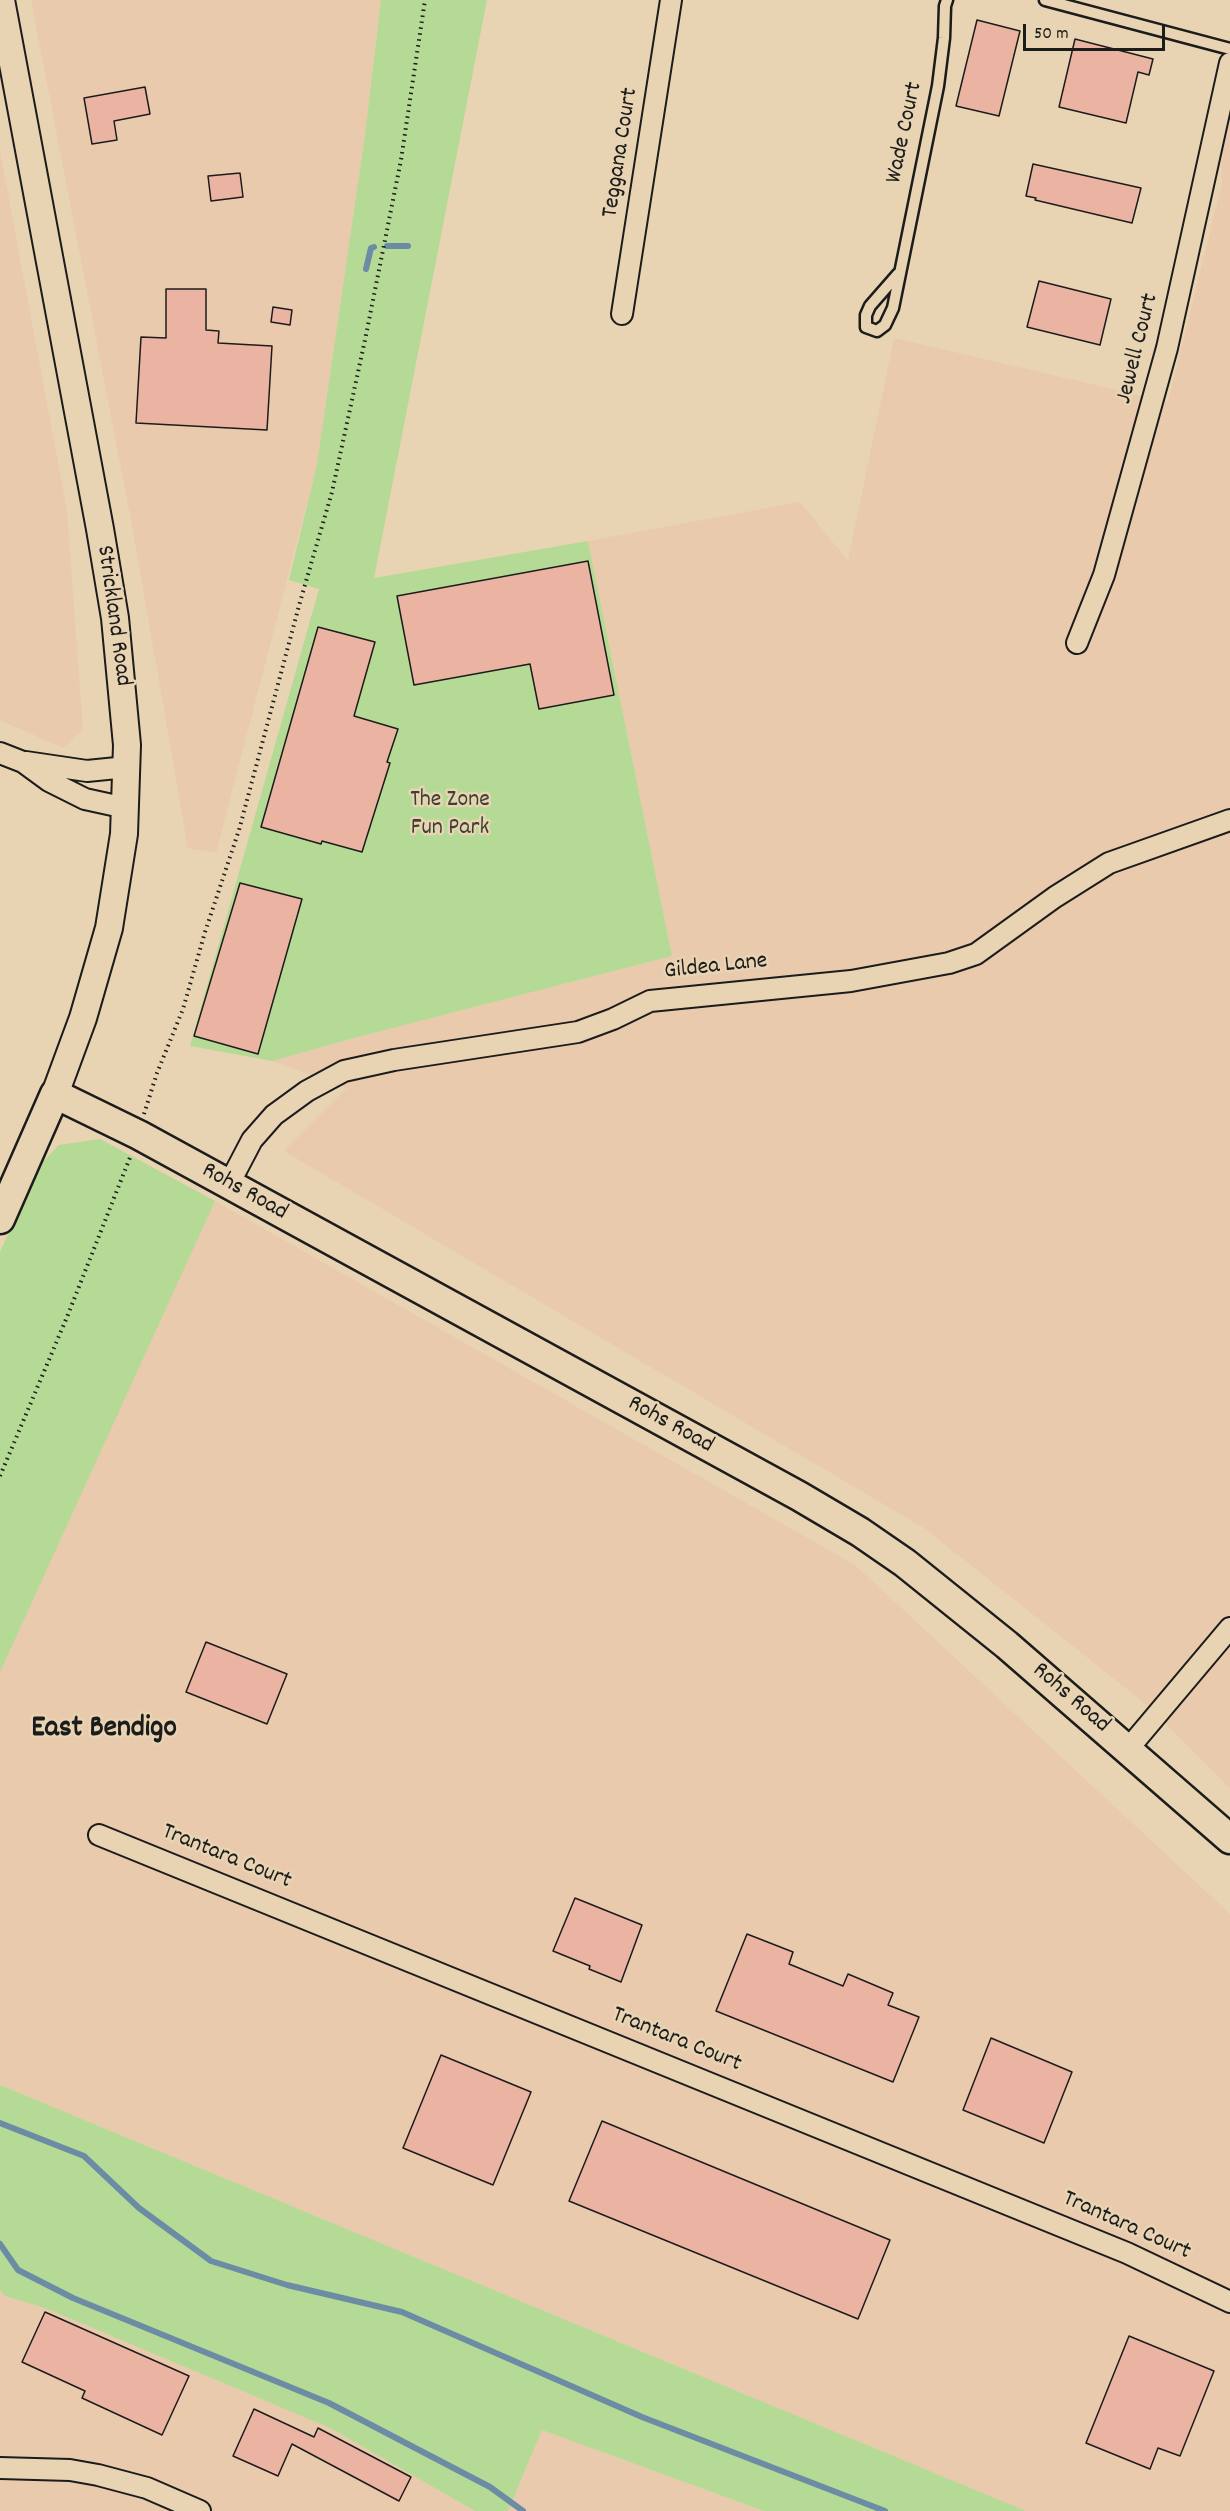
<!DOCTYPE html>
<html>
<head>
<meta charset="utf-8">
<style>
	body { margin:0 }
	#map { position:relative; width:1230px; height:2511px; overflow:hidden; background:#e8d4b2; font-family:Dekko,sans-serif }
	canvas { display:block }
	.scale { position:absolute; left:1023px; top:24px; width:142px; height:27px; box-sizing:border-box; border:3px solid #1c1c1c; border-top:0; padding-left:8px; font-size:18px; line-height:21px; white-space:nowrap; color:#1c1c1c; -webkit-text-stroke:4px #e8d4b2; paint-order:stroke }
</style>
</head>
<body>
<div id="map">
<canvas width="1230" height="2511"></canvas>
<div class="scale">50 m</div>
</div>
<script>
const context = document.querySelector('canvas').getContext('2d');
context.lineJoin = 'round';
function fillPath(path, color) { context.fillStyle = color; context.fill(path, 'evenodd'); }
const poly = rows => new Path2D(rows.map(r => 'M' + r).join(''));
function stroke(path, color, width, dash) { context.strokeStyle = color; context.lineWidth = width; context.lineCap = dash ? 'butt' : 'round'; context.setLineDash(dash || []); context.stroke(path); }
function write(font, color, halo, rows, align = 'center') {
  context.font = font + ' Dekko,sans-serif'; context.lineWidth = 5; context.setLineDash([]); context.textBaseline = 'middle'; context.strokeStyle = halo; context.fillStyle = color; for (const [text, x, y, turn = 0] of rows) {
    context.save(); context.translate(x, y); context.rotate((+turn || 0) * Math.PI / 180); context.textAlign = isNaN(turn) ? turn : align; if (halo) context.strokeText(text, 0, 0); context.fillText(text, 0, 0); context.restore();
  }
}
fillPath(poly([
	[31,0,381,0,365,135,317,464,216,853,188,848,133,531],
	[1230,111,1230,1788,1147,1705,924,1528,284,1151,347,1088,272,1061,354,1038,672,956,588,541,800,502,848,561,894,338,1168,402,1222,183,1221,148],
	[0,151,67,511,83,730,63,748,0,720],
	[210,1198,855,1565,1230,1914,1230,2511,1026,2511,0,2085,0,1666],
	[0,2290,5,2296,45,2308,330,2428,475,2511,0,2511],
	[542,2430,764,2511,508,2511]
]), '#e9caad');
fillPath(poly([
	[381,0,487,0,374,578,588,541,672,956,354,1038,272,1061,190,1046,319,589,289,580,317,464,365,135],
	[100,1139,215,1201,0,1672,0,1252,38,1167,59,1145],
	[0,2085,1026,2511,764,2511,542,2430,508,2511,475,2511,330,2428,45,2308,5,2296,0,2290]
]), '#b5da95');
stroke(poly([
	[387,246,408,246],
	[366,269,371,248,374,247],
	[0,2123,84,2156,139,2208,211,2261,287,2285,402,2312,642,2417,885,2511],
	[0,2244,18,2270,73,2298,329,2403,490,2487,523,2511]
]), '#6b8ca4', 6);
const building = poly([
	[977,20,1020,31,999,116,956,106,977,20],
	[1075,39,1153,59,1149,75,1138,72,1126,123,1059,107,1075,39],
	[145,87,150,114,114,121,117,140,92,144,84,98,145,87],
	[1033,164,1141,188,1132,223,1035,200,1036,198,1026,196,1033,164],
	[240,173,243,197,211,201,208,176,240,173],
	[1039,281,1111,299,1100,345,1027,327,1039,281],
	[166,289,206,289,206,330,219,331,218,343,272,346,267,430,136,423,141,337,166,338,166,289],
	[273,307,292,310,290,325,271,322,273,307],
	[588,561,614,695,539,709,530,664,414,685,397,596,588,561],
	[318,627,375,642,354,716,398,729,387,762,390,763,362,852,322,841,321,844,261,827,318,627],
	[240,883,302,899,258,1054,194,1036,240,883],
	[206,1642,287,1674,267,1724,186,1692,206,1642],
	[575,1898,642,1925,621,1982,589,1969,590,1966,553,1951,575,1898],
	[747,1934,793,1952,789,1964,843,1986,848,1974,893,1993,888,2005,919,2017,893,2082,716,2011,747,1934],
	[991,2038,1072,2072,1044,2143,963,2110,991,2038],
	[441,2055,531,2092,493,2185,403,2148,441,2055],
	[602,2121,890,2240,858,2319,569,2201,602,2121],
	[45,2312,189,2376,162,2435,82,2398,85,2391,22,2362,45,2312],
	[1129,2336,1214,2371,1180,2456,1158,2448,1150,2469,1086,2443,1129,2336],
	[254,2409,314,2437,318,2428,411,2477,399,2501,292,2444,278,2476,233,2456,254,2409]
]);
fillPath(building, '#ebb3a1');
stroke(building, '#1c1c1c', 1.5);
const service = poly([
	[1045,0,1230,49],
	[898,274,870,306,866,315,866,327,877,331,885,325,893,308,938,86,944,38,945,6,947,0]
]);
const minor = poly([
	[622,314,671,0],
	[1077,643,1104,575,1167,348,1230,63],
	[0,753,23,762,49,781,85,799,126,808],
	[26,762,87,771,127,767],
	[229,1184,252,1140,274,1115,307,1091,344,1071,394,1060,578,1032,613,1019,650,1001,851,981,949,963,976,954,1055,897,1109,863,1230,820],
	[1128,1749,1230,1628],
	[99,1835,1127,2253,1230,2302],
	[0,2468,70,2470,98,2475,147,2488,200,2511]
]);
const tertiary = poly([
	[1,0,100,529,115,618,127,745,124,834,109,928,83,1018,55,1094]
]);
const secondary = poly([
	[0,1219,55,1094,139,1135,799,1496,860,1532,905,1563,1007,1645,1230,1839]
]);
stroke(service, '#1c1c1c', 15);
stroke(minor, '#1c1c1c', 24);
stroke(tertiary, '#1c1c1c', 30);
stroke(secondary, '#1c1c1c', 33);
stroke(poly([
	[144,1114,157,1073,183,1009,205,932,239,830,300,602,332,492,365,340,401,160,425,0],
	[0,1476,67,1317,131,1155]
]), '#1c1c1c', 4, [1.5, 4.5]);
stroke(service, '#e8d4b2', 10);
stroke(minor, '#e8d4b2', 20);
stroke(tertiary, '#e8d4b2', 26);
stroke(secondary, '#e8d4b2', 28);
write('24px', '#1c1c1c', '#e8d4b2', [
	["Wade Court",906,133,-78],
	["Teggana Court",622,153,-81],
	["Jewell Court",1139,349,-76],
	["Strickland Road",112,616,82],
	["Gildea Lane",716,968,-6],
	["Rohs Road",244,1193,29],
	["Rohs Road",670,1426,29],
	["Rohs Road",1070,1699,41],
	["Trantara Court",226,1858,22],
	["Trantara Court",676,2041,22],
	["Trantara Court",1126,2227,24]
]);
write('24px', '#3b4234', '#e8d4b2', [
	["The Zone",450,802],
	["Fun Park",450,830]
]);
write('bold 30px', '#1c1c1c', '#e8d4b2', [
	["East Bendigo",104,1731]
]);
</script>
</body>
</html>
